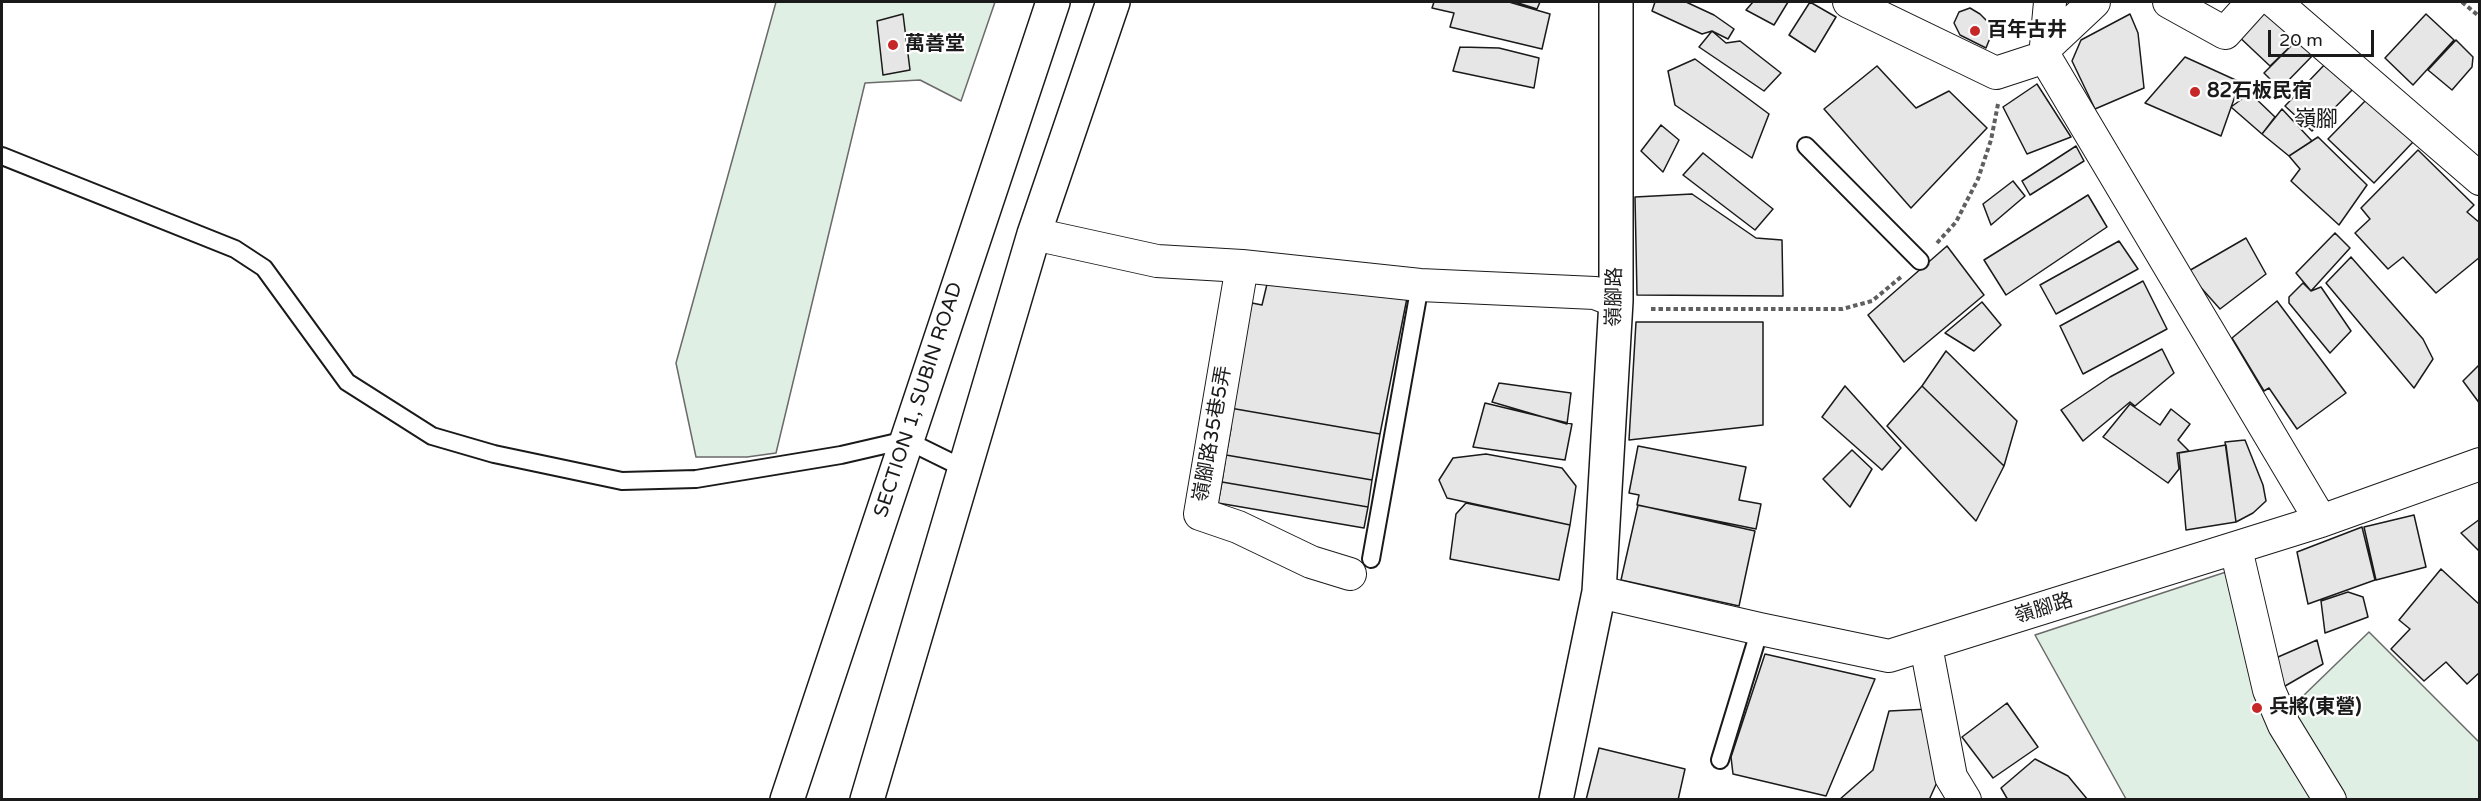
<!DOCTYPE html>
<html>
<head>
<meta charset="utf-8">
<style>
	body { margin:0 }
	#map { position:relative; width:2481px; height:801px; overflow:hidden; background:#fff; font-family:"Varela Round",sans-serif }
	canvas { display:block }
	.frame { position:absolute; inset:0; border:3px solid #1a1a1a; pointer-events:none }
	.scale { position:absolute; left:2268px; top:30px; width:106px; height:27px; box-sizing:border-box; border:3px solid #1a1a1a; border-top:0; padding-left:8px; font-size:18px; line-height:21px; white-space:nowrap; color:#1a1a1a; -webkit-text-stroke:4px #fff; paint-order:stroke }
</style>
</head>
<body>
<div id="map">
<canvas width="2481" height="801"></canvas>
<div class="frame"></div>
<div class="scale">20 m</div>
</div>
<script>
const context = document.querySelector('canvas').getContext('2d');
context.lineJoin = 'round';
function fillPath(path, color) { context.fillStyle = color; context.fill(path, 'evenodd'); }
const poly = rows => new Path2D(rows.map(r => 'M' + r).join(''));
function stroke(path, color, width, dash) { context.strokeStyle = color; context.lineWidth = width; context.lineCap = dash ? 'butt' : 'round'; context.setLineDash(dash || []); context.stroke(path); }
function write(font, color, halo, rows, align = 'center') {
  context.font = font + ' "Varela Round","Noto Sans TC",sans-serif'; context.lineWidth = 4.5; context.setLineDash([]); context.textBaseline = 'middle'; context.strokeStyle = halo; context.fillStyle = color; for (const [text, x, y, turn = 0] of rows) {
    context.save(); context.translate(x, y); context.rotate((+turn || 0) * Math.PI / 180); context.textAlign = isNaN(turn) ? turn : align; if (halo) context.strokeText(text, 0, 0); context.fillText(text, 0, 0); context.restore();
  }
}
const green = poly([
	[776,2,995,2,961,101,920,80,865,83,776,453,747,457,696,457,676,363,776,2],
	[2232,570,2269,729,2369,632,2479,742,2479,799,2126,799,2035,635,2232,570]
]);
fillPath(green, '#e0efe3');
stroke(green, '#6a6a6a', 1.5);
const building = poly([
	[1434,2,1509,2,1550,14,1542,49,1450,27,1454,13,1432,8,1434,2],
	[1515,2,1540,2,1537,9,1515,2],
	[1655,2,1686,2,1714,15,1734,29,1728,39,1712,31,1702,34,1652,11,1655,2],
	[1753,2,1788,2,1774,25,1746,10,1753,2],
	[1810,2,1836,17,1815,52,1789,35,1810,2],
	[1970,8,1980,14,1994,28,1986,48,1960,35,1954,23,1959,12,1970,8],
	[2255,11,2273,13,2301,36,2270,66,2235,33,2255,11],
	[903,14,910,70,883,75,877,21,903,14],
	[2130,14,2138,33,2144,88,2095,109,2072,61,2081,40,2130,14],
	[2426,14,2454,40,2413,85,2385,58,2426,14],
	[1712,31,1726,43,1740,41,1781,73,1764,91,1699,47,1712,31],
	[2301,36,2317,51,2280,89,2264,73,2301,36],
	[2456,40,2473,57,2472,67,2452,90,2428,70,2456,40],
	[1460,47,1499,48,1539,58,1534,88,1453,71,1460,47],
	[2185,57,2240,82,2221,136,2145,103,2185,57],
	[1695,59,1769,114,1752,158,1675,105,1668,71,1695,59],
	[2328,61,2355,87,2312,131,2285,106,2328,61],
	[1877,66,1916,108,1949,91,1987,128,1911,208,1824,109,1877,66],
	[2037,84,2071,137,2027,154,2003,107,2037,84],
	[2250,93,2275,117,2262,134,2231,107,2250,93],
	[2368,98,2413,142,2374,183,2328,139,2368,98],
	[2282,109,2312,141,2289,156,2262,134,2282,109],
	[1661,125,1679,140,1663,172,1641,151,1661,125],
	[2318,137,2367,185,2339,225,2291,181,2300,169,2289,156,2318,137],
	[2076,146,2084,161,2030,195,2022,181,2076,146],
	[2418,150,2474,205,2467,212,2480,223,2480,257,2436,293,2403,257,2388,269,2355,233,2370,219,2361,208,2418,150],
	[1703,153,1773,209,1755,230,1683,175,1703,153],
	[2013,181,2025,196,1991,225,1983,204,2013,181],
	[1692,194,1756,238,1782,240,1783,296,1637,295,1635,197,1692,194],
	[2088,195,2107,227,2006,295,1984,260,2088,195],
	[2335,233,2350,248,2311,291,2296,273,2335,233],
	[2246,238,2266,274,2220,309,2187,272,2246,238],
	[2119,241,2138,269,2056,314,2040,285,2119,241],
	[1947,246,1984,295,1904,362,1868,315,1947,246],
	[2351,257,2423,339,2433,359,2414,388,2326,283,2351,257],
	[1268,280,1407,298,1380,434,1230,408,1252,303,1262,305,1268,280],
	[2143,281,2167,329,2083,374,2060,326,2143,281],
	[2303,283,2311,291,2321,287,2351,331,2330,353,2289,303,2289,297,2303,283],
	[2277,301,2346,393,2297,429,2269,388,2264,391,2232,338,2277,301],
	[1982,302,2001,325,1974,351,1945,333,1982,302],
	[1636,322,1763,322,1763,425,1629,440,1636,322],
	[2162,349,2174,373,2135,406,2130,402,2083,441,2061,410,2110,377,2162,349],
	[1946,351,2017,421,2004,466,1922,386,1946,351],
	[2480,364,2480,404,2463,381,2480,364],
	[1499,383,1571,393,1567,424,1492,402,1499,383],
	[1845,386,1901,448,1882,470,1822,417,1845,386],
	[1922,386,2004,466,1976,521,1887,426,1922,386],
	[1485,403,1572,424,1565,460,1473,447,1485,403],
	[2130,404,2160,425,2171,409,2190,424,2178,440,2189,451,2177,453,2179,469,2168,483,2103,437,2130,404],
	[1230,408,1380,434,1372,480,1226,455,1231,428,1226,427,1230,408],
	[2245,440,2263,485,2266,501,2253,513,2236,522,2225,442,2245,440],
	[2226,445,2236,522,2186,530,2179,453,2226,445],
	[1638,446,1746,467,1739,500,1761,504,1756,529,1637,505,1639,495,1629,493,1638,446],
	[1852,450,1872,469,1850,507,1823,479,1852,450],
	[1486,454,1562,468,1576,486,1570,525,1447,498,1439,480,1453,458,1486,454],
	[1226,455,1372,480,1368,507,1222,482,1226,455],
	[1222,482,1368,507,1364,528,1218,503,1222,482],
	[1466,503,1570,525,1559,580,1450,559,1456,514,1466,503],
	[1638,505,1755,531,1739,606,1621,580,1638,505],
	[2414,515,2426,567,2376,580,2364,527,2414,515],
	[2480,519,2480,552,2461,533,2480,519],
	[2362,527,2375,580,2308,604,2297,552,2362,527],
	[2441,569,2480,605,2480,672,2467,684,2446,662,2424,681,2391,649,2410,629,2399,620,2441,569],
	[2348,592,2363,597,2368,617,2325,633,2321,601,2348,592],
	[2317,640,2323,664,2280,689,2278,657,2317,640],
	[1765,654,1875,679,1826,796,1733,774,1731,757,1765,654],
	[2007,703,2038,747,1993,778,1962,737,2007,703],
	[1929,709,1938,780,1929,800,1839,800,1873,770,1889,711,1929,709],
	[1599,748,1685,769,1678,800,1586,800,1599,748],
	[2035,759,2068,776,2088,800,2008,800,2001,788,2035,759]
]);
fillPath(building, '#e6e6e6');
stroke(building, '#1a1a1a', 1.5);
const lane = poly([
	[1806,146,1920,261],
	[2,156,235,249,264,268,347,382,432,436,494,454,622,481,696,479,841,455,906,440,965,469],
	[1371,559,1420,285],
	[1720,760,1760,629]
]);
const street = poly([
	[1849,2,1996,73,2045,57],
	[2050,2,2045,57,2321,521],
	[2169,2,2225,33,2253,2],
	[2275,2,2480,179],
	[2046,47,2094,2],
	[1034,234,1157,261,1242,266,1420,285,1595,293,1616,301],
	[1242,266,1200,514,1238,527,1311,562,1350,574],
	[2236,549,2269,690,2284,725,2330,800],
	[1599,592,1760,629,1889,656,2321,521,2480,464],
	[1926,646,1951,777,1965,800]
]);
const secondary = poly([
	[1556,800,1599,592,1616,301,1616,2]
]);
const primary = poly([
	[787,800,1053,2],
	[867,800,1034,234,1113,2]
]);
stroke(lane, '#1a1a1a', 20);
stroke(street, '#1a1a1a', 34);
stroke(secondary, '#1a1a1a', 36);
stroke(primary, '#1a1a1a', 36);
stroke(poly([
	[2462,2,2480,17],
	[1937,243,1956,222,1978,179,1991,140,1998,104],
	[1651,309,1842,309,1872,301,1901,277]
]), '#5f5f5f', 4, [4.5, 3]);
stroke(lane, '#fff', 16);
stroke(street, '#fff', 32);
stroke(secondary, '#fff', 33);
stroke(primary, '#fff', 33);
for (const [x, y, r, color] of [
	[1975,31,6,"#c62828"],
	[893,45,6,"#c62828"],
	[2195,92,6,"#c62828"],
	[2257,708,6,"#c62828"]
]) { const dot = new Path2D(); dot.arc(x, y, r, 0, 2 * Math.PI); context.fillStyle = color; context.fill(dot); stroke(dot, '#fff', 2); }
write('bold 20px', '#1a1a1a', '#fff', [
	["百年古井",1987,31],
	["萬善堂",905,45],
	["82石板民宿",2207,92],
	["兵將(東營)",2269,708]
], 'left');
write('20px', '#1a1a1a', '#fff', [
	["嶺腳路",1615,297,-89],
	["SECTION 1, SUBIN ROAD",919,400,-72],
	["嶺腳路35巷5弄",1213,434,-80],
	["嶺腳路",2044,609,-17]
]);
write('22px', '#1a1a1a', '#fff', [
	["嶺腳",2316,120]
]);
</script>
</body>
</html>
